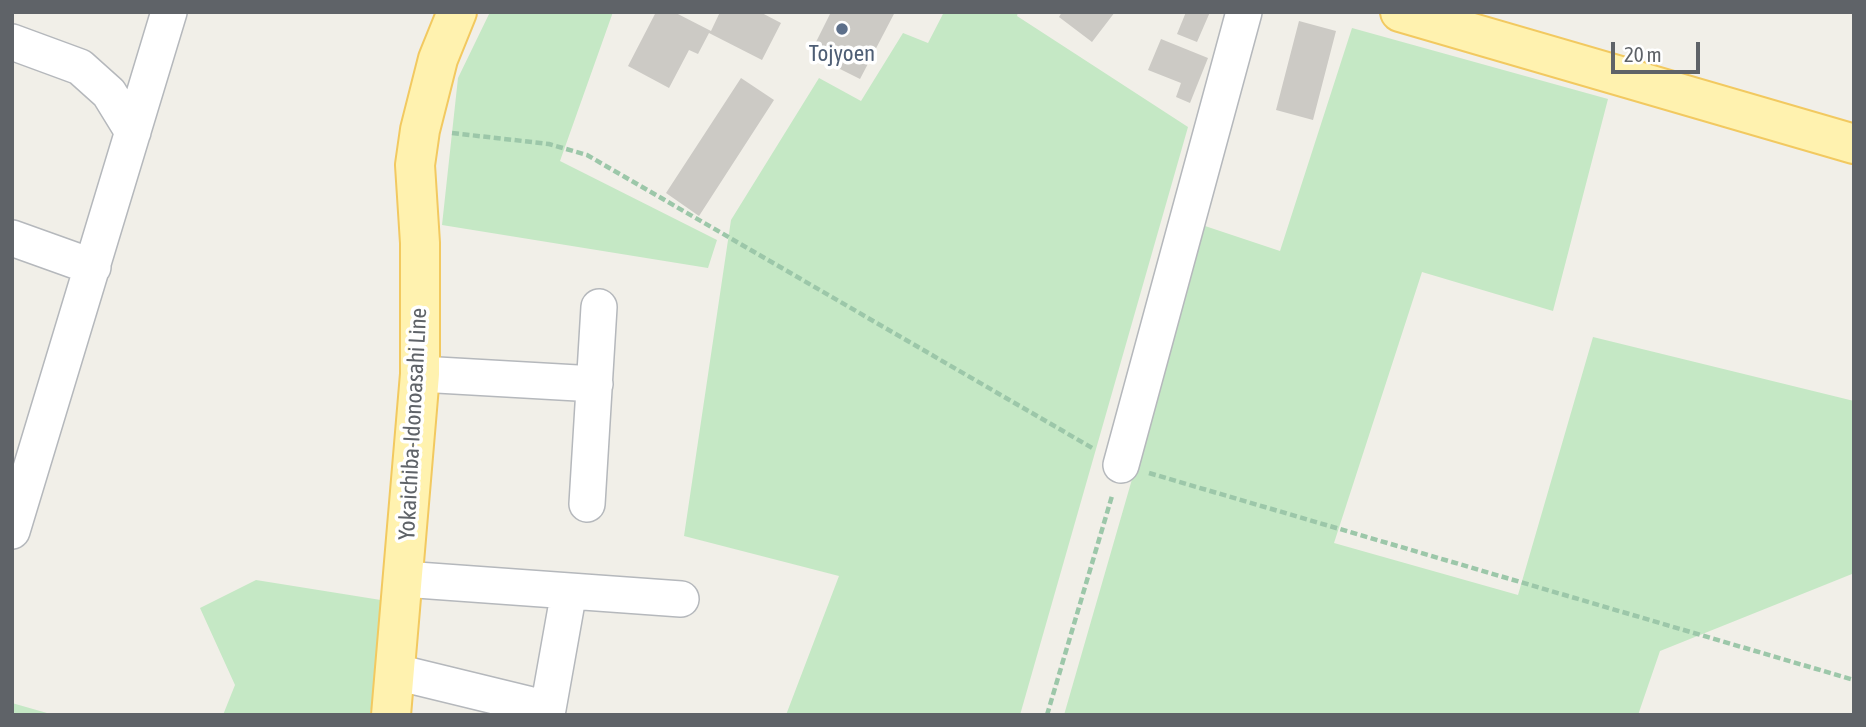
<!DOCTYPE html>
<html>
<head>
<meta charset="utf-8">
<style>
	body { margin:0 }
	#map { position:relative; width:1866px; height:727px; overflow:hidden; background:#f1efe8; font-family:"Asap Condensed",sans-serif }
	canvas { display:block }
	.frame { position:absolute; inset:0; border:14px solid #5f6368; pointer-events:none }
	.scale { position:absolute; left:1611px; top:42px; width:89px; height:32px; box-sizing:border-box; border:4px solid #5f6368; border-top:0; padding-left:9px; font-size:21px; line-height:24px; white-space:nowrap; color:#5f6368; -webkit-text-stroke:5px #fff; paint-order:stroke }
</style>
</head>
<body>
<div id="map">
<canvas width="1866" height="727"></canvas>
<div class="frame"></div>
<div class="scale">20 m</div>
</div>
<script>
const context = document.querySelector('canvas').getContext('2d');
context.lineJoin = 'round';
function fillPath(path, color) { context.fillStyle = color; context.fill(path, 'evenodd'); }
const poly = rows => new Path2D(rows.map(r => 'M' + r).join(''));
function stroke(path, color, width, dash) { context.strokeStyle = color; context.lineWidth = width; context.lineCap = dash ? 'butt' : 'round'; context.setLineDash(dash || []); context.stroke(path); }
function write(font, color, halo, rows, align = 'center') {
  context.font = font + ' "Asap Condensed",sans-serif'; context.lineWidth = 7; context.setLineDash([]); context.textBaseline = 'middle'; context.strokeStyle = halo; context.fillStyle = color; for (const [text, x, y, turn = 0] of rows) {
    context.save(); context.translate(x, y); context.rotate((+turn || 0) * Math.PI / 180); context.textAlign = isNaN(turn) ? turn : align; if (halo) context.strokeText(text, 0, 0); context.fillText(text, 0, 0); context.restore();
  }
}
fillPath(poly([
	[490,12,613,12,560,161,717,240,708,268,442,225,458,78],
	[944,12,1018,12,1017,16,1188,127,1020,715,786,715,839,576,684,536,731,220,819,78,861,101,903,33,928,43],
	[1352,28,1608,99,1553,311,1422,272,1334,543,1518,595,1593,337,1854,401,1852,574,1660,651,1638,715,1064,715,1205,226,1280,251],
	[256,580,387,601,370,715,223,715,235,685,200,608],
	[12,703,54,715,12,715]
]), '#c5e8c5');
fillPath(poly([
	[656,12,674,12,711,31,720,12,760,12,781,23,762,60,709,33,698,54,689,50,669,88,628,66],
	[831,12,895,12,860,79,810,54],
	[1062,12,1115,12,1092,42,1059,17],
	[1186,12,1210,12,1197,42,1177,34],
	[1299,21,1336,31,1313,120,1276,110],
	[1161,39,1208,58,1190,103,1176,97,1181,83,1148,70],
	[741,78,774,100,699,216,666,193]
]), '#cccac5');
const minor = poly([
	[12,42,80,67,109,93,133,132],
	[12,238,93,267],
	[420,374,595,384],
	[1121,465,1244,12],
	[587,504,599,307],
	[12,531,169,12],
	[403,579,681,599],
	[396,672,548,709,569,591]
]);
const major = poly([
	[1400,12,1854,144],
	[391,715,420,374,420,243,415,165,420,130,438,59,457,12]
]);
stroke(minor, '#b5b8bc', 38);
stroke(major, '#f2c960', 42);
stroke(poly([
	[452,133,549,144,587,155,1094,449],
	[1149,473,1854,680],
	[1047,715,1112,496]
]), '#9cc7a9', 4.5, [7, 3.5]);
stroke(minor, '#fff', 35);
stroke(major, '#fff2af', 38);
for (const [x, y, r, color] of [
	[842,29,7,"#5c6f8a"]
]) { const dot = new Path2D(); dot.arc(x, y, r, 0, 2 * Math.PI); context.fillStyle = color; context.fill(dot); stroke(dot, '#fff', 2.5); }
write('23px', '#4e5e75', '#fff', [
	["Tojyoen",842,54]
]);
write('23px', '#5f6368', '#fff', [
	["Yokaichiba-Idonoasahi Line",413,424,-87]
]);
</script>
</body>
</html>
